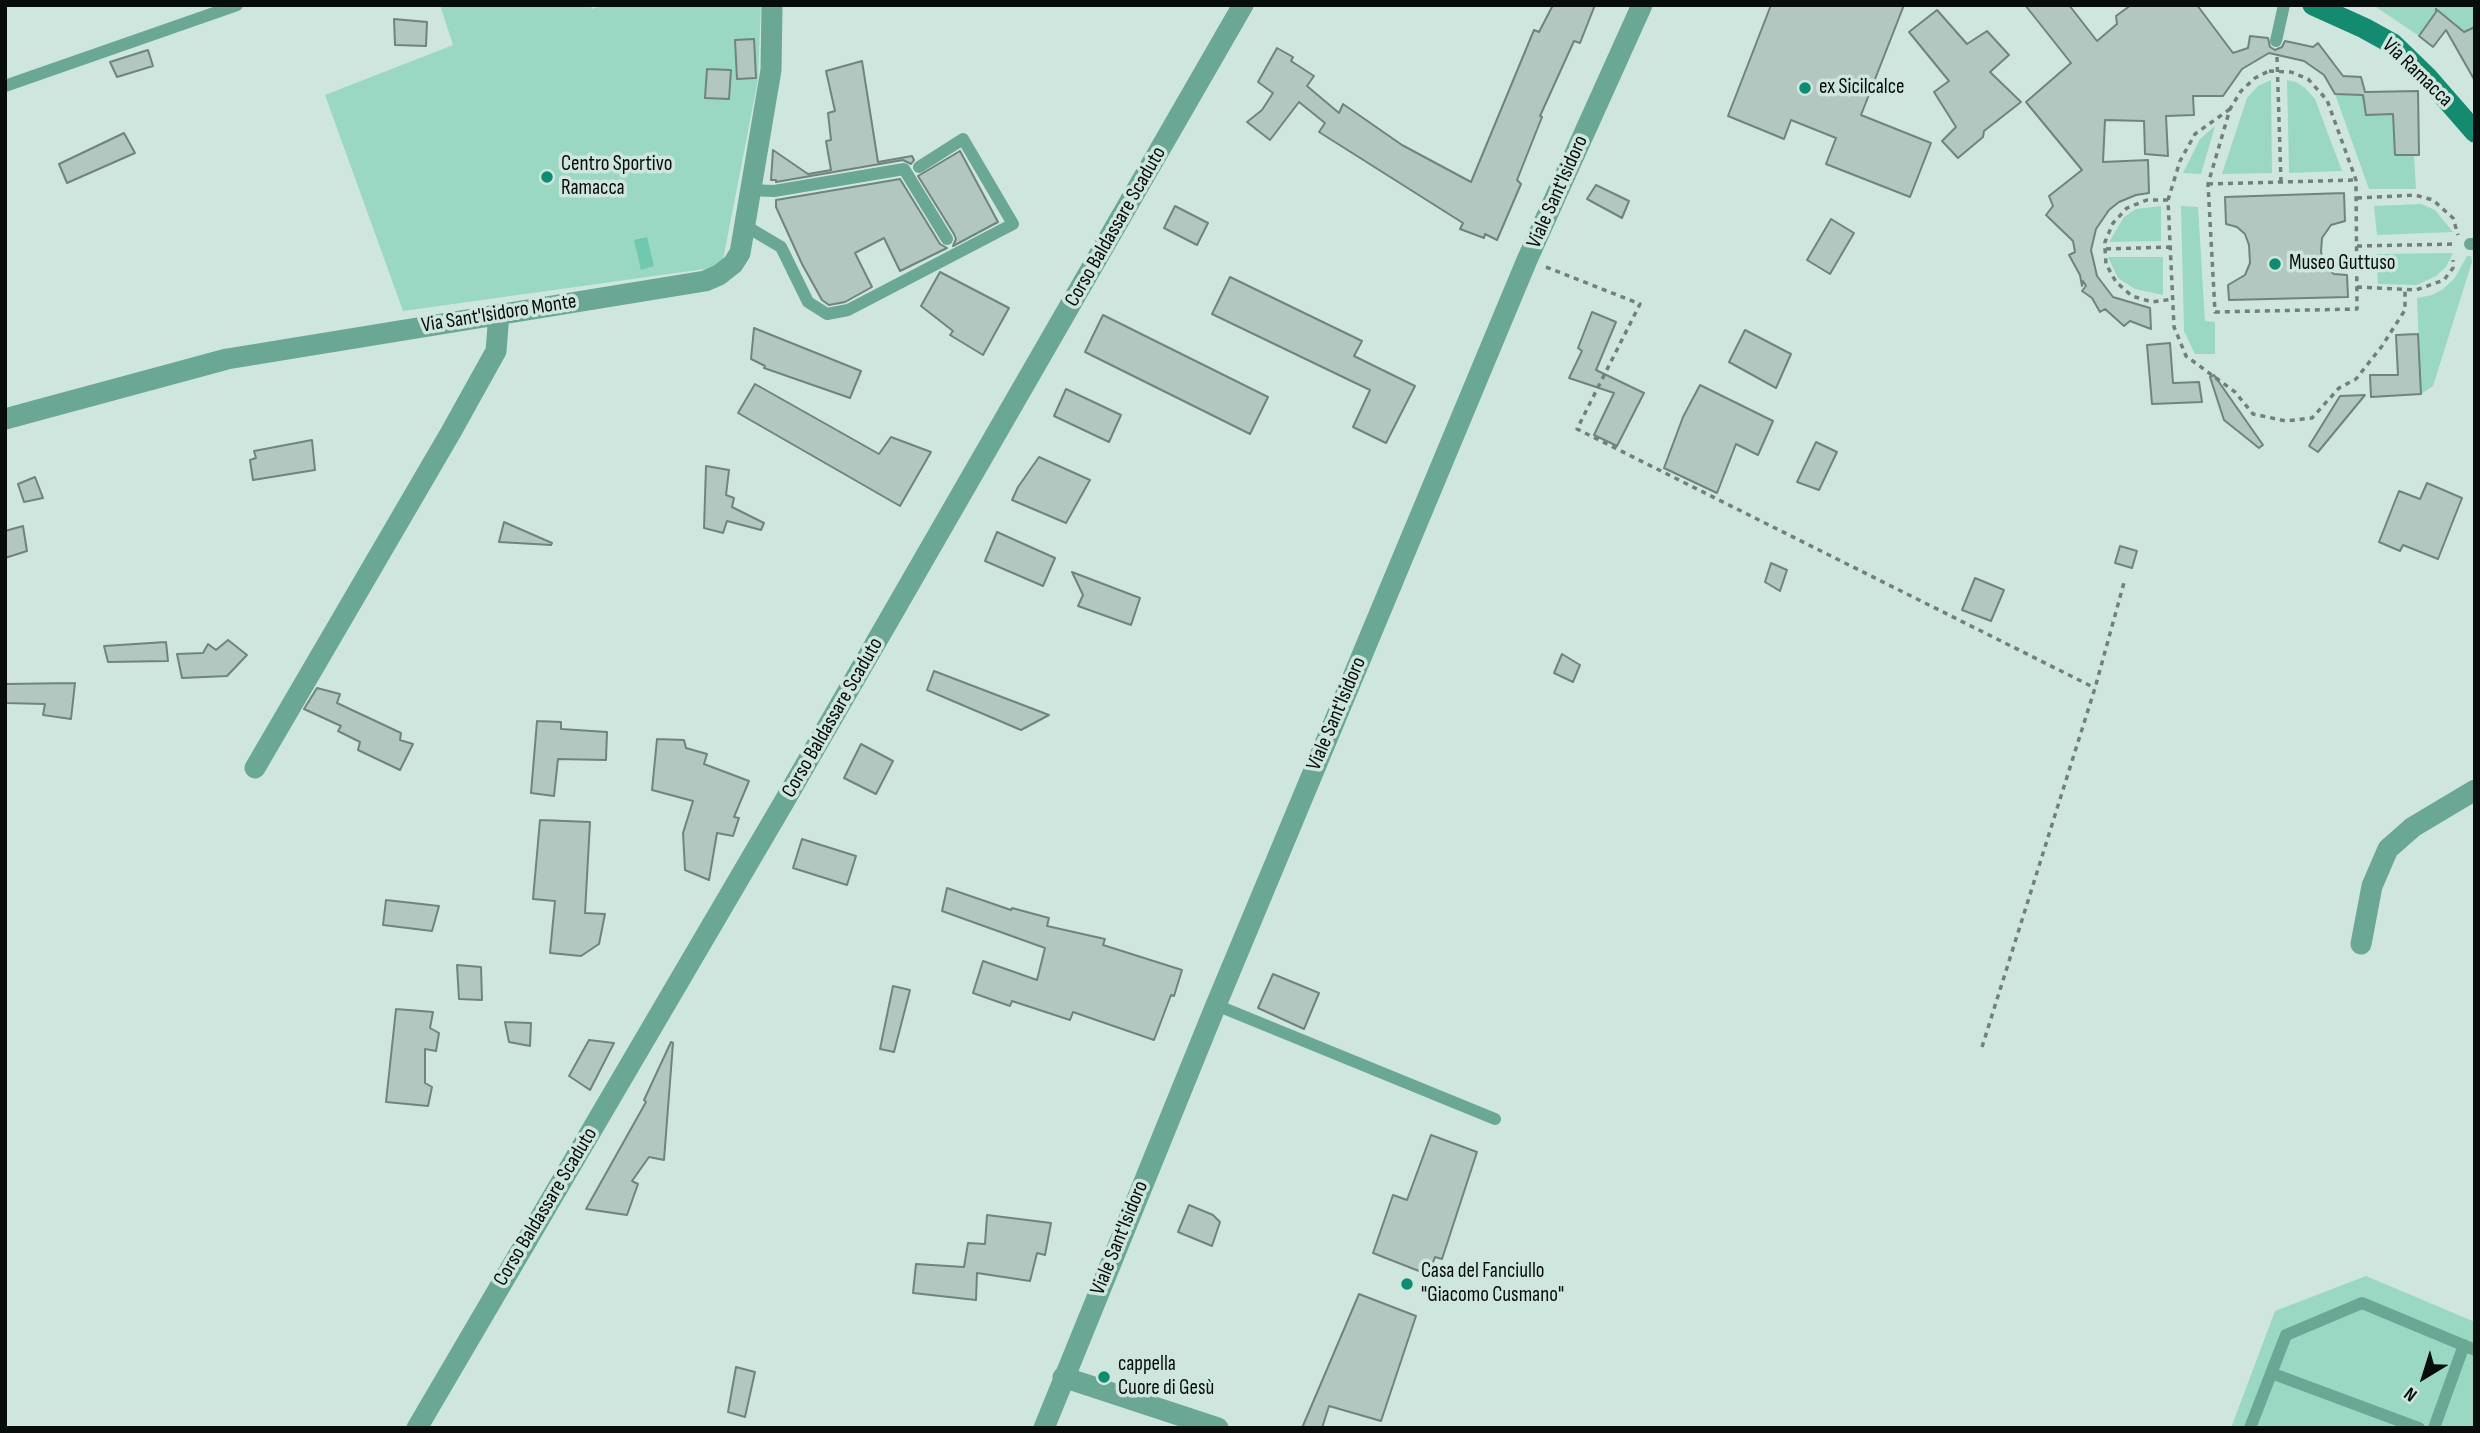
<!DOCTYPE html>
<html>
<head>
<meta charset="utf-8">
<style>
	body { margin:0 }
	#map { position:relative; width:2480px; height:1433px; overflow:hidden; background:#cfe6de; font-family:"Sofia Sans Condensed",sans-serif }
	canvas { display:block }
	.frame { position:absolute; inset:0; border:7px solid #060d0b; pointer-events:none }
	.north { position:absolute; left:2389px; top:1342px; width:70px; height:70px; -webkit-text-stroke:5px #cfe6de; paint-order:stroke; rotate:218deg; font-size:19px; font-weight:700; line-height:28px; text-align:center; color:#060d0b }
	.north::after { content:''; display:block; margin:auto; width:24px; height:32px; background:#060d0b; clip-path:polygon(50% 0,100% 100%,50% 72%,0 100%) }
</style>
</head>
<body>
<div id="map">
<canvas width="2480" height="1433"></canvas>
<div class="frame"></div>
<div class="north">N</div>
</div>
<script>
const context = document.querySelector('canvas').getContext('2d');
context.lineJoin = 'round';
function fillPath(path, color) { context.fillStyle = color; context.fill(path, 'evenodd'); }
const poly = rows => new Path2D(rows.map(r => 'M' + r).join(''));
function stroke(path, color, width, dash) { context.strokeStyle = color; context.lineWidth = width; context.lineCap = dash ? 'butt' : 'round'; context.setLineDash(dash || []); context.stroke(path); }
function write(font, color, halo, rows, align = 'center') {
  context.font = font + ' "Sofia Sans Condensed",sans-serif'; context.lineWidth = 7; context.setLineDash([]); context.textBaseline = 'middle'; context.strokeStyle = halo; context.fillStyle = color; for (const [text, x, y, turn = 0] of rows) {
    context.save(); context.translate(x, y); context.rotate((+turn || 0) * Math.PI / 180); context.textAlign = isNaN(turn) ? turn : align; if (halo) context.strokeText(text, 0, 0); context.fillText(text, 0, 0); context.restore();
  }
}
fillPath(poly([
	[440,5,591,5,592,9,603,5,761,5,758,80,723,260,712,268,403,311,325,95,453,45],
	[2373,5,2475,5,2475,27,2451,38,2438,11,2419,36],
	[2271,80,2272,173,2222,174,2247,98,2258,86],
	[2287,80,2296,82,2305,88,2315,99,2342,171,2289,173],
	[2335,94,2363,95,2366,115,2393,114,2395,154,2414,155,2416,189,2369,189],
	[2215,126,2201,174,2183,173,2200,139],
	[2421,204,2435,210,2453,232,2377,235,2374,206],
	[2161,206,2161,241,2109,242,2124,217,2136,209],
	[2181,206,2198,207,2205,321,2215,322,2215,354,2195,354,2184,331],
	[2453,253,2446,267,2436,276,2417,285,2378,284,2376,254],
	[2467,256,2471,256,2472,262,2433,386,2421,394,2417,298,2432,295,2443,289,2454,279],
	[2108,257,2163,257,2163,295,2135,289,2118,278],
	[2366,1276,2475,1322,2475,1428,2231,1428,2275,1311]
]), '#9bd8c4');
fillPath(poly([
	[647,237,654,266,641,270,634,240]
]), '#70c9af');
const building = poly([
	[1553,5,1595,5,1580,43,1574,41,1540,116,1542,117,1517,180,1521,184,1497,240,1485,234,1484,238,1460,229,1463,223,1319,132,1325,123,1299,102,1270,140,1247,122,1262,110,1273,93,1258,82,1277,48,1293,57,1291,61,1314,76,1307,86,1339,113,1343,104,1402,145,1471,182,1534,30,1539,32,1553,5],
	[1771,5,1904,5,1861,115,1931,143,1910,197,1826,164,1836,138,1791,120,1784,139,1728,116,1771,5],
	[2025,5,2069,5,2097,41,2117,24,2116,16,2131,5,2197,5,2233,53,2248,48,2250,36,2268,38,2270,47,2275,50,2282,47,2285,41,2313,47,2318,43,2343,76,2361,77,2365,92,2418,91,2419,155,2395,155,2393,114,2366,115,2363,95,2335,94,2324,75,2304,61,2269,53,2242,69,2223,96,2193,96,2194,115,2166,116,2168,156,2145,154,2144,121,2105,120,2103,162,2148,160,2149,193,2136,195,2119,202,2109,210,2096,229,2091,250,2097,276,2113,297,2150,308,2151,329,2130,321,2124,326,2105,309,2100,312,2092,298,2082,291,2086,286,2083,281,2082,286,2080,275,2069,255,2075,252,2073,241,2046,215,2053,206,2049,196,2082,170,2026,102,2071,63,2025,5],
	[2436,9,2464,32,2475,27,2475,81,2446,30,2433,47,2419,36,2436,12,2436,9],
	[1937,10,1967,44,1987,31,2009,55,1990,72,2021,102,1984,131,1983,137,1958,158,1942,141,1956,127,1934,92,1949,81,1909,32,1937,10],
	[394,19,427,22,426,46,395,45,394,19],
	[754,39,756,78,737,79,735,40,754,39],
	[148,50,153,66,117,77,110,62,148,50],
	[862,61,878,162,912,156,914,160,911,164,903,160,776,182,776,180,771,180,773,150,808,174,831,170,826,141,831,140,828,113,835,111,826,71,862,61],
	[707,69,731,70,729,99,705,98,707,69],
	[124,133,135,153,67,183,59,164,124,133],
	[960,151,998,222,953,246,956,239,954,234,918,176,960,151],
	[900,179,940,244,947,248,900,271,884,238,855,253,872,287,845,302,829,305,822,300,802,264,776,207,776,200,900,179],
	[1596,185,1629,201,1622,218,1587,199,1596,185],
	[2344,193,2345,221,2331,225,2322,238,2321,252,2325,268,2334,274,2347,275,2348,297,2229,300,2228,285,2245,275,2250,263,2249,245,2245,234,2237,227,2226,224,2225,197,2344,193],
	[1175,206,1208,223,1197,245,1164,228,1175,206],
	[1831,219,1854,233,1830,274,1807,260,1831,219],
	[940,272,1009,308,983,355,950,335,953,331,921,306,940,272],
	[1230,277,1362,341,1354,356,1415,386,1386,443,1353,427,1370,390,1212,314,1230,277],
	[1592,312,1616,322,1596,370,1644,393,1617,446,1594,435,1614,393,1569,378,1582,351,1578,348,1592,312],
	[1103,315,1268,397,1250,434,1085,352,1103,315],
	[754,328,861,371,850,398,764,368,765,366,751,359,754,328],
	[1745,330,1791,354,1776,388,1729,362,1745,330],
	[2418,334,2421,394,2371,397,2370,375,2398,375,2396,335,2418,334],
	[2170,343,2173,383,2199,382,2202,402,2152,404,2147,345,2170,343],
	[2214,375,2263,445,2259,448,2224,420,2210,377,2214,375],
	[755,384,879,454,891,437,931,452,900,506,738,413,755,384],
	[1700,385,1773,421,1758,455,1736,444,1717,493,1664,468,1683,417,1700,385],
	[1066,389,1121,415,1109,442,1054,416,1066,389],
	[2365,395,2318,452,2309,446,2340,396,2365,395],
	[312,440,315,470,253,480,250,460,256,458,254,451,312,440],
	[1816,442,1837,452,1819,490,1797,482,1816,442],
	[1039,457,1090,480,1066,523,1012,500,1018,487,1039,457],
	[706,466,729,470,726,495,734,498,732,507,764,523,761,530,727,521,723,533,704,528,706,466],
	[35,477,43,498,24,502,18,484,35,477],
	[2427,483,2462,498,2438,559,2403,545,2400,551,2379,542,2399,491,2420,499,2427,483],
	[504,522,552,543,551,545,499,542,504,522],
	[23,526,27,551,5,558,5,531,23,526],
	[997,532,1055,558,1043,586,985,561,997,532],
	[2120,546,2137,551,2132,568,2115,563,2120,546],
	[1771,563,1787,570,1780,591,1765,582,1771,563],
	[1072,572,1140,598,1131,625,1078,606,1083,595,1072,572],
	[1975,578,2004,590,1991,621,1962,610,1975,578],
	[228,640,247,655,227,676,182,678,177,654,203,653,208,644,216,650,228,640],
	[166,642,168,661,108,662,104,646,166,642],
	[1562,654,1580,665,1573,682,1554,673,1562,654],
	[934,671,1049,715,1021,730,927,690,934,671],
	[75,683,71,719,43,715,45,704,5,703,5,684,75,683],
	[317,688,340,694,337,703,401,733,400,740,413,744,400,770,358,750,360,742,338,731,341,726,304,709,317,688],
	[537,721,561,722,561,729,607,732,606,760,558,759,554,796,531,793,537,721],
	[657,739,684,740,686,748,707,754,704,764,749,781,734,817,739,818,733,836,717,833,709,880,685,870,683,833,693,801,652,790,657,739],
	[861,744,893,761,876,794,844,778,861,744],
	[540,820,590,822,585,913,605,914,599,944,581,956,550,953,555,901,533,899,540,820],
	[802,839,856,856,847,885,793,868,802,839],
	[947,888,1011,910,1012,908,1049,918,1047,926,1105,939,1103,945,1182,970,1174,996,1171,995,1154,1040,1073,1012,1070,1020,1012,1001,1010,1006,973,993,983,961,1037,980,1045,948,942,911,947,888],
	[386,900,439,906,432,931,383,925,386,900],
	[457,965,481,967,482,1000,459,999,457,965],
	[1273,974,1319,993,1304,1029,1258,1008,1273,974],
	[893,986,910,990,894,1052,880,1049,893,986],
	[396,1009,433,1012,430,1028,439,1033,436,1051,425,1049,425,1083,432,1087,428,1106,386,1102,396,1009],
	[505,1022,531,1023,530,1046,509,1042,505,1022],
	[589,1040,614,1043,590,1090,569,1076,589,1040],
	[671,1042,673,1043,664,1160,649,1157,632,1181,638,1184,627,1215,586,1209,646,1102,644,1100,671,1042],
	[1431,1135,1477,1152,1442,1259,1435,1257,1430,1270,1426,1269,1424,1273,1373,1253,1393,1195,1407,1200,1431,1135],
	[1189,1205,1213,1215,1220,1222,1212,1246,1178,1232,1189,1205],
	[987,1215,1051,1223,1045,1255,1037,1253,1030,1281,977,1273,976,1300,913,1293,916,1264,964,1267,968,1243,985,1244,987,1215],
	[1359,1294,1416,1316,1381,1421,1329,1406,1322,1428,1302,1428,1359,1294],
	[736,1367,755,1372,745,1417,728,1412,736,1367]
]);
fillPath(building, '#b1c7bf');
stroke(building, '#6f847d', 2);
stroke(poly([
	[2277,57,2281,182],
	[2269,71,2291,72,2308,79,2327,100,2356,180,2357,309,2215,312,2208,184,2230,109,2241,91,2255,78,2269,71],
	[2230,109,2195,134,2180,161,2168,200,2174,327,2186,356,2235,392,2253,414,2286,421,2312,418,2339,388,2356,379,2382,346,2405,310,2405,289],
	[2208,184,2356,180],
	[2357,198,2415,195,2433,200,2453,218,2458,235],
	[2168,200,2147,200,2127,208,2113,223,2105,242,2105,249,2106,264,2116,282,2132,296,2152,302,2173,299],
	[2357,246,2456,244],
	[2106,249,2170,247],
	[1546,267,1640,304,1577,429,2095,688],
	[2357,287,2416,290,2444,280,2453,268,2453,260],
	[1982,1047,2095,688,2125,579]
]), '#71807b', 3.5, [5, 5]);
stroke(poly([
	[2276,41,2284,5],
	[5,86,237,5],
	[750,190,774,191,904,169,947,239],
	[744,225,781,247,808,302,827,314,848,310,1013,224,963,139,919,167],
	[2470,244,2475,244],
	[1216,1005,1495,1119],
	[2271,1373,2419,1428],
	[2250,1428,2286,1335,2362,1303,2475,1350],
	[2434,1428,2464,1345]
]), '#6aa794', 12);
stroke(poly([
	[5,419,227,359,705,281,719,275,733,264,740,253,771,70,772,5],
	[255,768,451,432,496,351,499,314],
	[2361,944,2372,886,2388,849,2413,827,2475,790],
	[1063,1377,1218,1428],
	[1044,1428,1216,1005,1527,260,1642,5]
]), '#6aa794', 21);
stroke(poly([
	[417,1428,784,802,1243,5]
]), '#6aa794', 21);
stroke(poly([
	[2313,5,2364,28,2393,44,2427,77,2475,132]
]), '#148a70', 21);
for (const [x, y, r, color] of [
	[1805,88,7,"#0c8c71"],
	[547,177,7,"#0c8c71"],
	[2275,264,7,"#0c8c71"],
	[1407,1284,7,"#0c8c71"],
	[1104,1377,7,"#0c8c71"]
]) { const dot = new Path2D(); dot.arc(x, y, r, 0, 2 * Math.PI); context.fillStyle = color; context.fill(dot); stroke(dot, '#cfe6de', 2.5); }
write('21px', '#060d0b', '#cfe6de', [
	["Via Ramacca",2417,73,44],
	["Viale Sant'Isidoro",1558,192,-66],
	["Corso Baldassare Scaduto",1116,227,-60],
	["Via Sant'Isidoro Monte",499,314,-9],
	["Viale Sant'Isidoro",1337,714,-67],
	["Corso Baldassare Scaduto",833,718,-60],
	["Corso Baldassare Scaduto",546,1207,-59],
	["Viale Sant'Isidoro",1120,1238,-68]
]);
write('21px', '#060d0b', '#cfe6de', [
	["ex Sicilcalce",1819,88],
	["Centro Sportivo",561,165],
	["Ramacca",561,189],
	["Museo Guttuso",2289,264],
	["Casa del Fanciullo",1421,1272],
	["\"Giacomo Cusmano\"",1421,1296],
	["cappella",1118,1365],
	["Cuore di Gesù",1118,1389]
], 'left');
</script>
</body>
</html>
